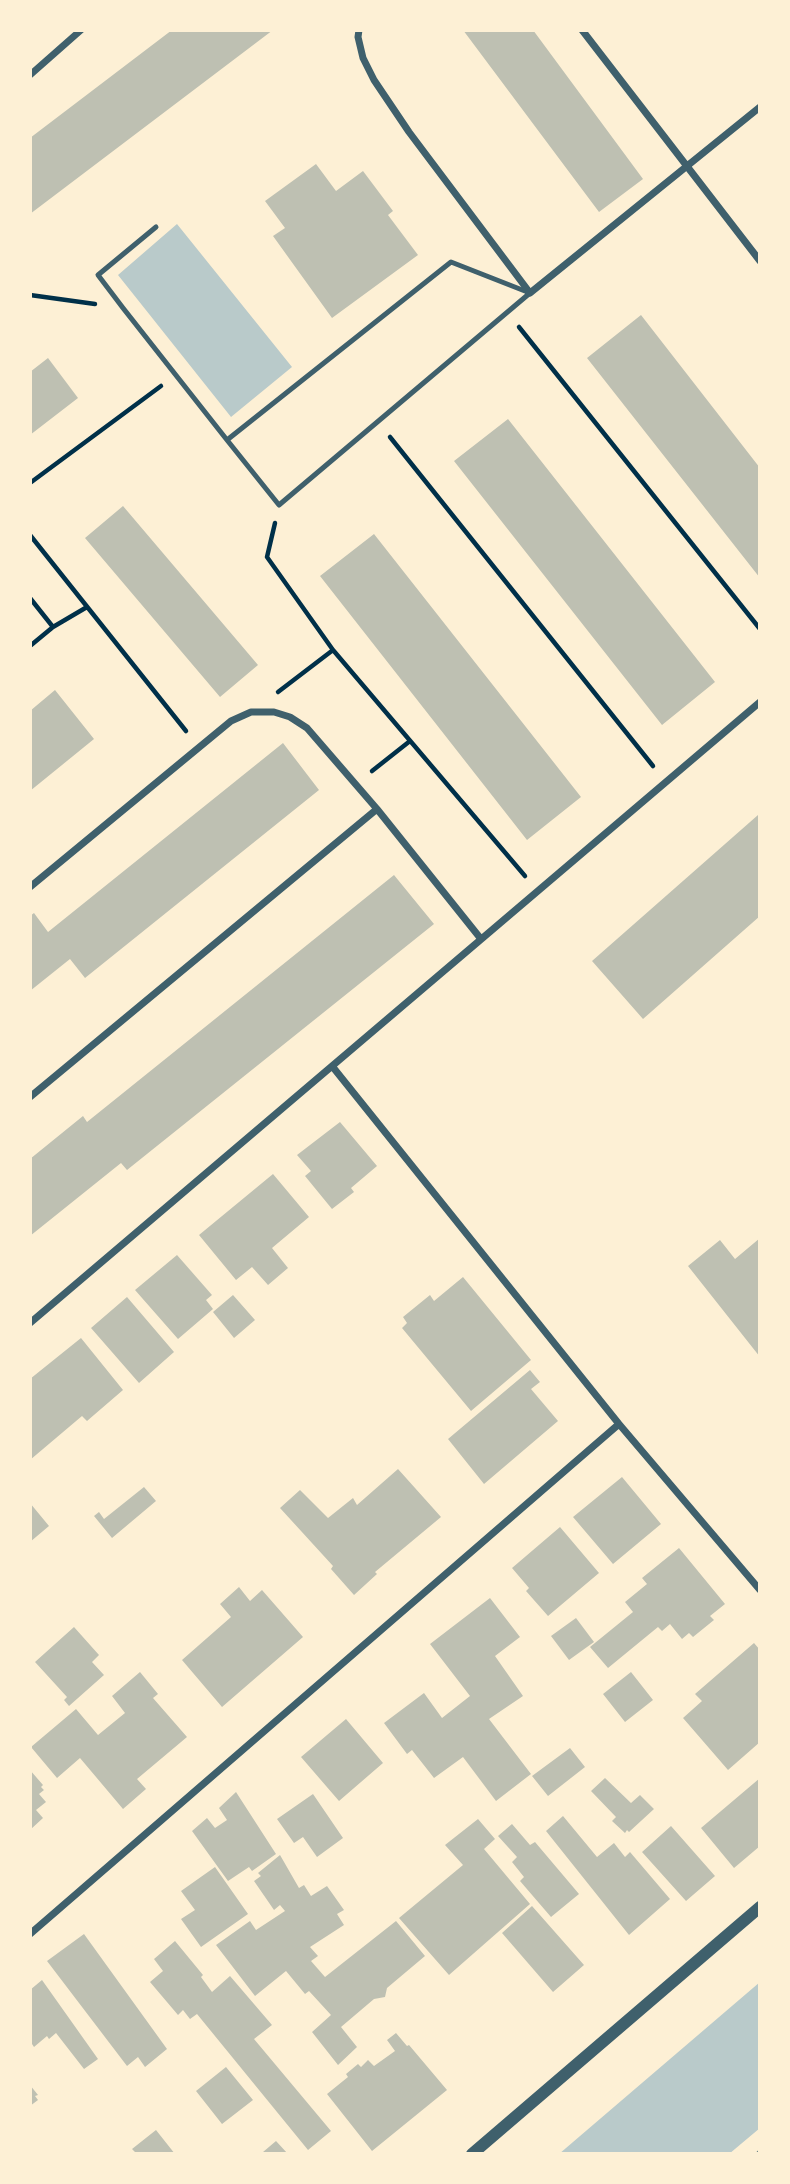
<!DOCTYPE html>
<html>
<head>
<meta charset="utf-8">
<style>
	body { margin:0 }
	#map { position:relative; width:790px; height:2184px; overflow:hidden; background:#fdf0d5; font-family:Georgia,serif }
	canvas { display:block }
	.frame { position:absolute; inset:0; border:32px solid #fdf0d5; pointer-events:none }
</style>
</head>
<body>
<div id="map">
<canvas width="790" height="2184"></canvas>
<div class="frame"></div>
</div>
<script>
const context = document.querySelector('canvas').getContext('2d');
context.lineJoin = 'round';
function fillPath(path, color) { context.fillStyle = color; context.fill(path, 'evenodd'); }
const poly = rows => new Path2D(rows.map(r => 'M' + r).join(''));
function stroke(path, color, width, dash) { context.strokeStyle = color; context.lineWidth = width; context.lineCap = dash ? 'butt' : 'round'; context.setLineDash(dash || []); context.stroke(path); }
fillPath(poly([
	[177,224,292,367,231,417,118,275],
	[760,1982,760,2128,729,2154,559,2154]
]), '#b9caca');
fillPath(poly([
	[172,30,273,30,30,214,30,138],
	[463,30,533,30,643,179,599,212],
	[316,164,336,191,363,171,393,211,388,215,418,255,332,318,273,236,285,228,265,201],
	[641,315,760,468,760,578,587,358],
	[48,358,78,398,30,435,30,372],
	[508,419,715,682,662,725,454,461],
	[123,506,258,665,220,697,85,538],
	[374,534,581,797,527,840,320,576],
	[55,690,94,739,30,791,30,711],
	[283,743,319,790,85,978,70,959,30,991,30,916,34,913,48,932],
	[758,815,760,817,760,916,643,1019,592,961],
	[394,875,434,924,127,1170,121,1163,30,1236,30,1159,83,1116,87,1122],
	[340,1122,377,1166,351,1188,354,1192,332,1209,305,1176,311,1171,297,1155],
	[273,1174,309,1217,272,1248,288,1268,268,1285,252,1267,236,1280,199,1235],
	[760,1238,760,1357,688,1266,720,1240,735,1259],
	[177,1255,212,1295,206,1300,213,1309,178,1339,135,1290],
	[463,1277,531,1360,471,1411,402,1328,407,1323,403,1317,430,1295,434,1301],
	[233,1295,255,1320,234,1338,213,1312],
	[127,1297,174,1352,139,1383,91,1328],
	[81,1338,123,1390,87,1421,82,1416,30,1460,30,1379],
	[530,1370,540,1382,531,1389,558,1421,484,1484,448,1439],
	[398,1469,441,1517,375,1572,377,1574,354,1595,331,1569,333,1566,280,1508,300,1490,328,1518,353,1498,357,1505],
	[622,1477,661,1524,613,1564,573,1517],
	[144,1487,156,1501,112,1538,94,1516,99,1512,104,1519],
	[30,1503,49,1526,30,1542],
	[560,1527,599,1573,548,1616,526,1591,529,1588,512,1568],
	[679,1548,725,1604,710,1616,714,1620,693,1637,689,1633,682,1639,670,1624,662,1631,658,1627,608,1668,590,1647,633,1612,625,1602,647,1584,642,1578],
	[239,1587,250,1601,262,1590,303,1637,222,1707,182,1660,231,1617,220,1604],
	[490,1598,520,1637,495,1656,523,1696,489,1719,531,1774,496,1801,463,1757,434,1778,412,1750,407,1754,384,1723,424,1693,442,1718,470,1696,430,1644],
	[576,1618,594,1642,569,1660,551,1636],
	[74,1627,99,1655,92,1662,104,1675,69,1706,64,1700,67,1697,35,1662],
	[754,1643,760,1650,760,1742,728,1770,683,1718,702,1701,695,1694],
	[140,1672,158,1694,153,1698,187,1737,137,1779,146,1789,123,1809,80,1758,57,1778,31,1747,76,1709,98,1735,125,1713,112,1696],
	[631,1672,653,1700,625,1722,603,1694],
	[346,1719,383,1763,339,1801,301,1757],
	[570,1748,585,1767,548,1796,532,1776],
	[30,1770,43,1785,41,1787,44,1790,39,1794,46,1802,36,1810,43,1818,30,1830],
	[605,1778,631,1803,640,1795,654,1809,629,1832,627,1830,625,1833,612,1821,616,1817,591,1791],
	[760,1778,760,1846,734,1868,701,1828],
	[236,1792,276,1854,252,1871,249,1867,228,1881,192,1831,207,1818,215,1828,227,1820,219,1808],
	[313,1794,343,1838,317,1857,303,1837,294,1843,277,1819],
	[563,1816,597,1857,614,1843,625,1857,630,1852,670,1899,629,1935,546,1831],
	[478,1819,495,1839,484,1849,530,1904,449,1975,399,1918,463,1865,445,1845],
	[512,1824,530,1845,535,1842,579,1894,551,1917,520,1881,524,1877,512,1862,517,1857,498,1836],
	[671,1826,715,1876,686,1901,642,1852],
	[280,1855,299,1888,304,1885,311,1896,327,1886,344,1910,337,1914,344,1925,310,1947,318,1956,311,1961,325,1977,396,1921,425,1956,387,1988,385,1997,374,1999,341,2027,357,2047,338,2065,312,2032,331,2015,309,1991,305,1994,286,1971,255,1996,216,1945,250,1921,256,1930,285,1911,280,1905,274,1910,254,1881,261,1876,258,1873],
	[215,1867,248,1914,201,1947,181,1919,195,1910,181,1891],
	[532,1906,584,1965,553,1992,502,1933],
	[84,1934,167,2049,145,2067,138,2057,127,2066,47,1961],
	[175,1941,203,1975,201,1977,212,1992,230,1976,272,2025,254,2039,331,2131,308,2150,197,2014,190,2019,183,2010,178,2015,150,1982,163,1971,154,1959],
	[42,1980,98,2059,84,2069,56,2033,49,2039,47,2036,34,2047,30,2041,30,1990],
	[396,2033,407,2046,409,2045,447,2090,372,2151,327,2094,348,2077,346,2074,358,2064,361,2067,368,2060,374,2066,395,2051,387,2040],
	[226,2067,253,2100,222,2124,196,2091],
	[30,2085,38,2095,35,2096,38,2100,30,2106],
	[156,2130,175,2154,137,2154,132,2149],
	[276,2141,288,2154,265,2154,263,2152]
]), '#bec0b2');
stroke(poly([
	[30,295,95,304],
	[519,327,760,629],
	[390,437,653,766],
	[30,483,161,386],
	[275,523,267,557,333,650,278,692],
	[30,535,186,731],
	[30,598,53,627,87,607],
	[30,646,53,627],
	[333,650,525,876],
	[372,771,410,741]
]), '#003049', 4.5);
stroke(poly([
	[156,227,98,275,123,308,227,440,279,505,530,293,451,262,227,440]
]), '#3f606c', 5);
stroke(poly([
	[359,30,358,37,363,58,374,80,409,132,530,293,760,107],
	[582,30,760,261],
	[30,75,81,30],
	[30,887,231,721,251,712,274,712,290,717,307,728,377,809,481,939],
	[332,1066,619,1424,760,1590],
	[30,1097,377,809],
	[30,1323,760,702],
	[30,1934,619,1424]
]), '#3f606c', 7);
stroke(poly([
	[472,2154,760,1907]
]), '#3f606c', 12);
stroke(poly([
	[758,2154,760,2152]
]), '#657d81', 5);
</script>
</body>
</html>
